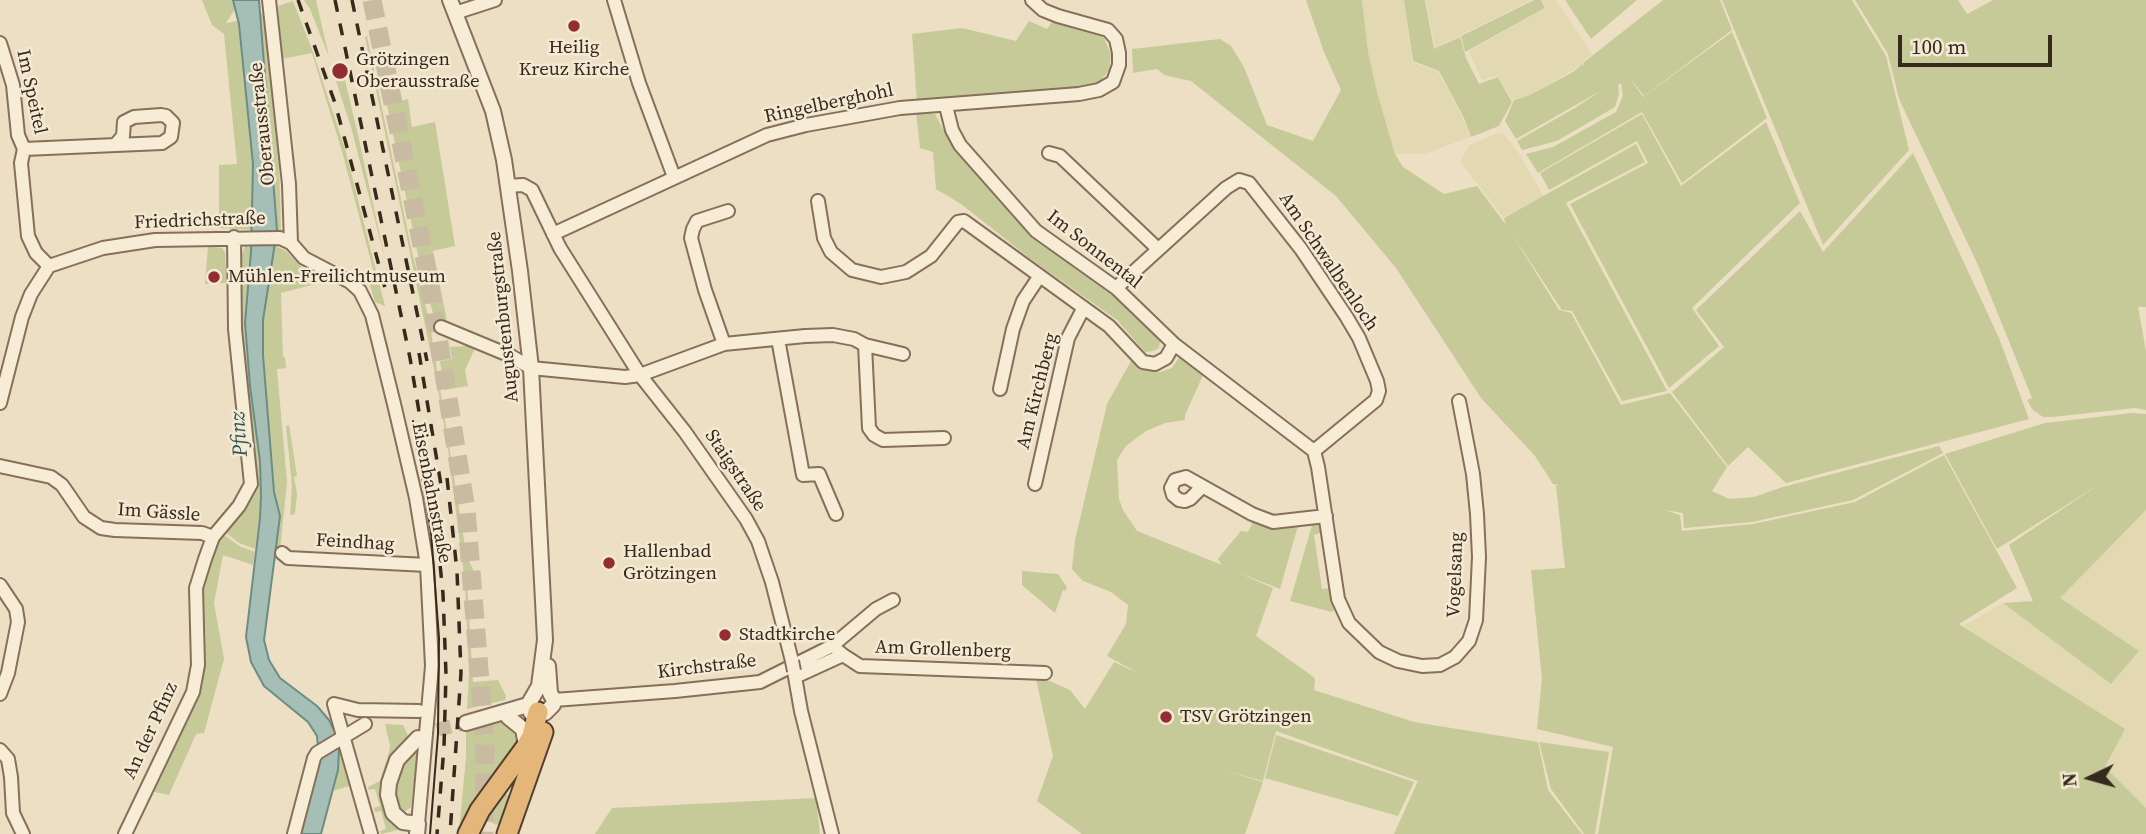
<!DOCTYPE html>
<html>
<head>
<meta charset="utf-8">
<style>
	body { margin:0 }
	#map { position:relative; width:2146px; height:834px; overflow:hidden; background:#ecdfc3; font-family:"Source Serif 4",serif }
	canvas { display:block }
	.north { position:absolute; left:2055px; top:743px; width:70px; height:70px; -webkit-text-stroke:5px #f4e9d3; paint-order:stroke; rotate:265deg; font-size:19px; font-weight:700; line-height:28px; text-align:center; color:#36291e }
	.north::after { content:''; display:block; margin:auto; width:24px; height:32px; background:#36291e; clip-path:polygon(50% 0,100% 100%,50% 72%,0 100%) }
	.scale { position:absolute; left:1898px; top:35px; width:154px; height:32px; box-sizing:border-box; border:4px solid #36291e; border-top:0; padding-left:9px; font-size:21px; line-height:24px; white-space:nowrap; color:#36291e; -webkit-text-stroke:5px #f4e9d3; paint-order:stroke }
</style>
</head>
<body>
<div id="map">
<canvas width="2146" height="834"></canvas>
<div class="north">N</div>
<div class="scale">100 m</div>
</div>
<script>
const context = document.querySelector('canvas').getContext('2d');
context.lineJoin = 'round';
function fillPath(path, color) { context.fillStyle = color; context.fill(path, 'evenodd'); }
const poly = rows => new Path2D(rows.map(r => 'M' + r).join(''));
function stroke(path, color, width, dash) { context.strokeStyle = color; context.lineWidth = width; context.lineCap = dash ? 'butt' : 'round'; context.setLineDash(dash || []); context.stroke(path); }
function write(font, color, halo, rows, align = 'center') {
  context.font = font + ' "Source Serif 4",serif'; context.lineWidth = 5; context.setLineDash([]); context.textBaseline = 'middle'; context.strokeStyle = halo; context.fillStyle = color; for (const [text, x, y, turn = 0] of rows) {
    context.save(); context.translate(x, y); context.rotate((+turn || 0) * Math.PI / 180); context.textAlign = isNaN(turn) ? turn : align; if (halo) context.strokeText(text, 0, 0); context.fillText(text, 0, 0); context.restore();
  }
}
fillPath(poly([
	[1362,0,1404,0,1412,62,1438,72,1463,118,1470,137,1427,153,1395,154,1377,92,1368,52],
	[1426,0,1531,0,1435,48],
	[1542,0,1556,0,1592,54,1573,70,1528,96,1512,99,1498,75,1482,80,1469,51,1546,8],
	[1498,133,1505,135,1518,152,1544,197,1503,217,1460,161,1470,145],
	[2146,510,2146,808,2105,767,2124,729,1963,626,2003,603,2112,683,2139,651,2059,598]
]), '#e2d8b1');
fillPath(poly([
	[202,0,233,0,235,9,226,23,238,21,239,24,253,164,252,230,219,228,219,165,237,164,224,34,212,25],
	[304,0,316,0,329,57,310,9],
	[1306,0,1362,0,1368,52,1377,92,1395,154,1403,167,1444,194,1477,186,1506,225,1504,218,1636,144,1645,162,1566,203,1667,391,1622,401,1572,311,1562,310,1510,231,1559,310,1571,313,1621,405,1670,393,1727,467,1712,491,1729,499,1754,497,1783,487,1939,446,1943,453,1853,500,1752,522,1684,528,1683,513,1664,510,1680,515,1682,531,1753,524,1855,502,1944,455,2017,588,1959,624,2125,729,2105,767,2146,808,2146,834,1598,834,1613,747,1537,729,1542,679,1531,570,1565,568,1556,486,1559,485,1553,484,1535,456,1481,398,1396,268,1336,196,1191,81,1164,75,1157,69,1133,73,1132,49,1220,39,1231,46,1244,67,1267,125,1313,141,1341,90,1324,52],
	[1404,0,1425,0,1434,49,1460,37,1466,58,1479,84,1498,77,1512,102,1499,126,1471,137,1464,118,1439,71,1413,61],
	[1534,0,1541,0,1545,8,1465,52,1461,36],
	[1565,0,1637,0,1591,39],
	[1663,0,1720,0,1732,30,1644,96,1628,76,1643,97,1732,32,1767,118,1682,183,1642,112,1538,173,1526,154,1553,147,1616,112,1623,96,1621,83,1618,85,1619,94,1615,107,1557,141,1522,150,1517,141,1575,108,1602,90,1516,139,1505,121,1514,100,1528,96,1573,72,1582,64,1584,66,1583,63],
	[1722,0,1852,0,1886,56,1909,150,1823,245],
	[1855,0,1958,0,1967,14,1993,0,2146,0,2146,307,2138,307,2146,351,2146,410,2135,408,2052,417,2043,417,2033,410,2027,400,2032,398,1978,265,1899,99,1888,54],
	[293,1,313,52,345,149,385,306,375,302,370,286,374,273,343,155,312,53,282,59,278,6],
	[263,13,279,160,281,230,277,230,260,21,260,14],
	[1029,21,1047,29,1052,22,1104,38,1111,55,1109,70,1098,84,1071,89,917,102,912,34,962,28,1016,41],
	[367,36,412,252,429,319,466,553,476,577,476,581,467,583,473,682,498,680,506,696,505,700,467,709,469,674,465,583,448,449,436,378,365,37],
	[344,76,358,135,385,259,351,127,335,78],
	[408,99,412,127,435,122,455,246,433,251,448,326,433,313,423,279,387,105],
	[916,112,935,114,948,139,1033,235,1113,293,1160,341,1159,348,1153,351,1145,352,1117,320,1032,260,961,204,936,189,933,152,920,148],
	[1642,114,1681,186,1766,122,1800,203,1692,308,1719,346,1669,388,1570,204,1648,163,1637,141,1549,190,1540,173],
	[1913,153,1999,338,2029,419,1786,483,1748,447,1728,466,1672,392,1724,347,1696,310,1800,211,1823,252],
	[208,246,222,248,225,252,227,283,205,284],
	[245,246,251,246,245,323,250,386,260,461,261,509,255,549,239,543,224,531,255,492,257,478,242,335,242,254],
	[274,246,285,250,305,270,327,281,281,293,283,357,285,357,286,368,277,369,287,482,280,550,275,549,280,516,274,493,263,355,263,320],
	[467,346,475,348,465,370,468,386,444,390,440,361,452,359,450,347],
	[1180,356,1204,373,1185,415,1185,420,1165,423,1146,431,1126,446,1117,460,1119,499,1123,510,1137,531,1222,565,1218,559,1221,555,1241,531,1248,532,1255,518,1299,522,1280,589,1237,572,1273,588,1256,636,1315,678,1314,690,1414,722,1538,742,1548,790,1582,834,1394,834,1418,781,1276,731,1263,781,1223,770,1263,782,1245,834,1082,834,1037,801,1053,756,1036,679,1045,679,1070,690,1085,709,1114,662,1140,674,1107,656,1126,624,1128,605,1111,592,1083,581,1072,569,1075,540,1107,404,1131,361,1143,370,1161,372,1172,368],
	[2132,413,2146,414,2146,510,2060,598,2139,651,2111,684,2003,603,2033,601,2009,545,2101,483,1997,549,1945,454,2045,423],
	[289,425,297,476,294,477,297,494,295,514,290,515,292,486,286,426],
	[1313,522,1321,522,1323,532,1314,535,1322,589,1331,588,1336,608,1332,612,1290,601],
	[221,533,241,547,255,552,253,565,223,555,214,603,224,659,204,733,196,734,169,795,150,791,196,693,202,587,207,565],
	[1022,571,1058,574,1067,587,1066,591,1063,590,1055,613,1022,585],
	[497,722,505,723,522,737,461,832,459,831,466,757,466,729],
	[385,724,403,725,409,738,397,750,383,803,387,816,402,829,381,834,380,831,386,829,381,811,375,812,374,808,380,806,375,789,369,790,368,787,380,781,389,752,390,746],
	[1276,735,1414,782,1398,816,1265,778],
	[1539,742,1609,752,1595,834,1584,834,1551,789],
	[418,748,411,807,402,814,396,804,397,780,404,762],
	[340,749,343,750,352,785,333,791,338,770],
	[504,793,510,796,511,800,502,822,496,825,488,820,487,814],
	[816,798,820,834,595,834,612,808]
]), '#c6ca98');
const water = poly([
	[233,0,259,0,277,230,263,320,263,355,274,492,280,516,264,640,269,660,280,678,317,706,329,720,336,734,339,749,338,770,321,834,301,834,319,760,317,736,308,722,264,686,251,662,246,637,260,518,261,495,260,461,250,386,245,323,251,252,253,164,239,24,233,0]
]);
fillPath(water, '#a5bfb7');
stroke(water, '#6d8d84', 2);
stroke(poly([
	[418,738,440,729,466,723]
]), '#c8bba2', 14, [14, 7]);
stroke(poly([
	[372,0,428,275,466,510,485,743,484,834]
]), '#c8bba2', 19, [19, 10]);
const minor = poly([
	[269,0,289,184,291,243],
	[614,0,639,83,674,177],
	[455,13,495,0],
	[0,43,13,85,18,135,24,149,21,163,28,236,36,253,49,266],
	[946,106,952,130,960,145,1036,231,1116,288,1174,344,1314,451],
	[24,149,162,143,171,137,173,123,166,116,161,115,134,117,124,122,123,136,116,144],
	[1049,153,1060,156,1158,249],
	[507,186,523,185,532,190,560,248,640,375,685,432,746,519,758,541,772,582,792,661],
	[818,201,824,238,831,252,852,270,881,277,906,272,931,256,958,222,964,221,1109,326,1143,362,1155,364,1166,358,1174,344],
	[553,234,767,135,806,125,900,108,1079,94,1099,90,1113,82,1119,65,1119,53,1116,39,1108,30,1058,16,1043,10,1032,0],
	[1116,288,1226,188,1239,180,1249,183,1301,249,1346,316,1359,338,1377,381,1379,391,1376,400,1314,451],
	[441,327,511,356,531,368,625,377,640,375,724,344,805,336,833,335,854,339,865,345,903,354],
	[778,339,803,475,819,474,836,514],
	[724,344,705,290,691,238,693,229,697,221,728,211],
	[865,345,869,428,874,435,883,440,944,438],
	[1000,389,1013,329,1023,301,1039,277],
	[0,403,22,317,31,294,49,266,103,248,155,240,280,238,291,243,304,258,350,282,360,291,372,315,394,404,416,498,427,565,432,666,418,824],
	[1314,451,1318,467,1338,599,1349,623,1379,652,1398,661,1422,666,1440,665,1455,657,1469,641,1476,620,1479,557,1477,514,1473,474,1459,401],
	[0,466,51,477,62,485,84,517,101,528,115,530,202,533,213,537],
	[1035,484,1068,338,1083,309],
	[1202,487,1190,499,1185,501,1179,500,1173,495,1171,488,1175,480,1186,477,1252,514,1273,522,1326,516],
	[282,553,288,558,427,565],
	[0,585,16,609,18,622,8,673,0,694],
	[843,655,860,666,1045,673],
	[794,671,801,711,832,834],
	[795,677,843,655,838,651],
	[554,700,675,691,760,682,832,646,876,609,893,600],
	[0,750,8,759,11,777,13,813,23,834],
	[125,834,193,692,198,665,196,588,205,559,213,537,239,506,251,484,235,329,234,237],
	[294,834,314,758,317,753,365,724],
	[371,834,334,704,358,710,419,711]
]);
const tertiary = poly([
	[450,0,493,111,504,160,520,271,531,368,545,640,539,686,528,705,466,723],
	[531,713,536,711,545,713,553,705,554,700,550,693,548,666],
	[508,717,523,729,526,746],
	[417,834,418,824,403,822,393,813,388,795,389,783,397,760,418,738]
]);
const trunk = poly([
	[468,834,480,810,526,747,532,736,538,712],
	[507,834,543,732]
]);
stroke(minor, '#86705b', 16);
stroke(tertiary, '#86705b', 18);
stroke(trunk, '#543f2f', 23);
stroke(minor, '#f7ecd6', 12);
stroke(tertiary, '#f7ecd6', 14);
stroke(trunk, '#e4b67a', 19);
stroke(poly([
	[413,421,431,532,439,638,438,734,430,834]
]), '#36291e', 2);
stroke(poly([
	[298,0,335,103,387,295],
	[335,0,410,358,433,495,443,594,446,674,444,747,437,834],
	[352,0,427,361],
	[419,353,442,491],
	[447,478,457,571,461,673,450,834]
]), '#36291e', 3.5, [12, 12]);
const minorBridge = poly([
	[792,661,794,671]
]);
stroke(minorBridge, '#86705b', 16, []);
stroke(minorBridge, '#f7ecd6', 12);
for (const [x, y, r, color] of [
	[574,26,7,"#932d32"],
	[340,71,9,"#932d32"],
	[214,277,7,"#932d32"],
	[609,563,7,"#932d32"],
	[725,635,7,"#932d32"],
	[1166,717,7,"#932d32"]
]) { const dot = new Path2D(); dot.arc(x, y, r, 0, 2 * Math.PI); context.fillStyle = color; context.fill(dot); stroke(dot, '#f4e9d3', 2.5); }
write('19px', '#36291e', '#f4e9d3', [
	["Heilig",574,48,"center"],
	["Kreuz Kirche",574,70,"center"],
	["Grötzingen",356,60],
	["Oberausstraße",356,82],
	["Mühlen-Freilichtmuseum",228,277],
	["Hallenbad",623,552],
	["Grötzingen",623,574],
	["Stadtkirche",739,635],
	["TSV Grötzingen",1180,717]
], 'left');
write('19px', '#36291e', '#f4e9d3', [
	["Im Speitel",31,92,78],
	["Ringelberghohl",829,104,-12],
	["Oberausstraße",263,124,-96],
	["Friedrichstraße",200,221,-2],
	["Im Sonnental",1094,250,38],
	["Am Schwalbenloch",1328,262,56],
	["Augustenburgstraße",504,317,-96],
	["Am Kirchberg",1038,391,-76],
	["Staigstraße",735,471,56],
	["Eisenbahnstraße",431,493,79],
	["Im Gässle",159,513,4],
	["Feindhag",355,543,3],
	["Vogelsang",1456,575,-88],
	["Am Grollenberg",943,650,2],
	["Kirchstraße",707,667,-7],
	["An der Pfinz",151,731,-65]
]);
write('italic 21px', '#2e5652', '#f4e9d3', [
	["Pfinz",240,434,-94]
]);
</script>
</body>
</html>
